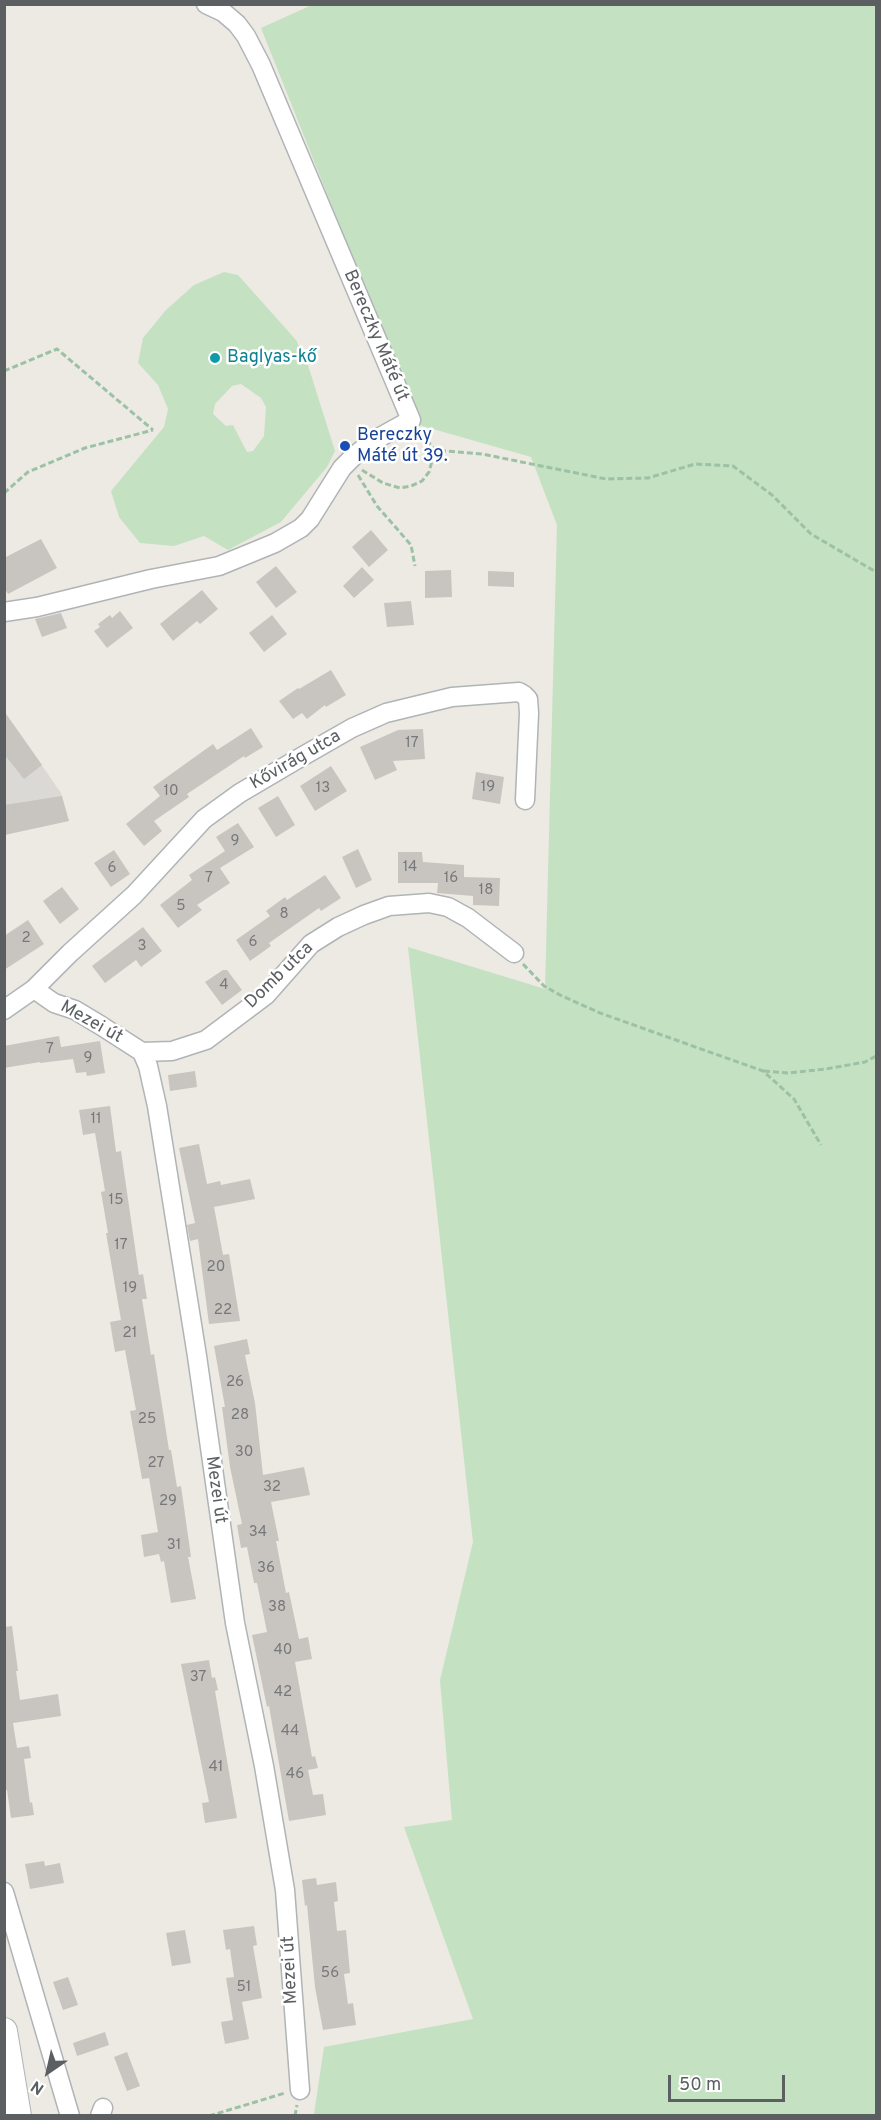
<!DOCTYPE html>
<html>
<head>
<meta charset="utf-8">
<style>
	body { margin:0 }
	#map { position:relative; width:881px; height:2120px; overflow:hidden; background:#eceae3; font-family:Overpass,sans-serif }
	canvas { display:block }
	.frame { position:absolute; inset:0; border:6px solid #5b5f62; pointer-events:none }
	.north { position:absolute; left:18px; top:2042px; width:60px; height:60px; -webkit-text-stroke:4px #fff; paint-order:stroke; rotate:214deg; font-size:16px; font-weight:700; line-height:24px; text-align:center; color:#5b5f62 }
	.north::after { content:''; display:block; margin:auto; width:21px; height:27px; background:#5b5f62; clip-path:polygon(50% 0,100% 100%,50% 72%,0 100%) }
	.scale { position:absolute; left:668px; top:2075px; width:117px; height:27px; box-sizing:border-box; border:3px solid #5b5f62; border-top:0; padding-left:8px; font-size:18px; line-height:21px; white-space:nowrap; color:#5b5f62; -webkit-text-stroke:4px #fff; paint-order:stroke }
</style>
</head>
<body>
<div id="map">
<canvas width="881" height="2120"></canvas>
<div class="frame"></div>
<div class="north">N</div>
<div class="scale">50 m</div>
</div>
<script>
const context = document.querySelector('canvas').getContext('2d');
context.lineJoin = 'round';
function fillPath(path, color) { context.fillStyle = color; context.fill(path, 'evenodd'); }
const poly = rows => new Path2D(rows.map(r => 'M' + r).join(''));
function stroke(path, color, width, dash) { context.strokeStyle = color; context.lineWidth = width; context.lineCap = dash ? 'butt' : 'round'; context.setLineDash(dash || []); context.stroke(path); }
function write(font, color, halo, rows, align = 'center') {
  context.font = font + ' Overpass,sans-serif'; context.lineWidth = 5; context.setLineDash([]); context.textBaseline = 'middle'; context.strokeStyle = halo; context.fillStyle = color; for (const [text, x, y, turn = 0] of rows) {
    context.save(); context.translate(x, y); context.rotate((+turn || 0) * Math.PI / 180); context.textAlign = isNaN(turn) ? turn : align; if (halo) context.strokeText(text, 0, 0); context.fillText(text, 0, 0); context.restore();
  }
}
fillPath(poly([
	[4,711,61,793,68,821,5,835]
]), '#dbd9d5');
fillPath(poly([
	[314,4,876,5,876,2115,308,2115,314,2114,324,2047,473,2019,404,1827,452,1820,440,1680,473,1542,408,947,545,989,557,525,531,457,419,425,261,28],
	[224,272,238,275,296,340,307,362,335,451,327,467,281,522,228,550,204,536,174,546,140,543,119,517,111,491,164,427,168,409,158,385,138,363,143,338,166,310,194,285],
	[241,384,261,398,266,407,264,436,253,451,247,452,233,425,226,426,213,414,215,404,232,386]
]), '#c4e1c2');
fillPath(poly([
	[371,530,388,550,369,567,352,547],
	[41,539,57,568,8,594,4,587,4,558],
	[276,566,297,592,276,608,256,582],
	[362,567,374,580,354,598,343,586],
	[451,570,452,597,425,598,425,571],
	[488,571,514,572,514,587,488,586],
	[202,590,218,609,200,624,197,621,173,641,160,624],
	[411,601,414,625,387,627,384,603],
	[120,611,133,628,107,648,94,631,100,627,98,624,110,615,112,618],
	[61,613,67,628,42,637,35,619],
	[272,615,287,634,264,652,249,633],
	[331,670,346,695,326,707,325,705,307,719,302,713,293,719,279,701,298,688,299,689],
	[4,711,42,765,24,779,4,754],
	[251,728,263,747,245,758,244,756,187,794,189,797,154,821,162,831,144,846,126,824,160,796,153,787,213,744,217,750],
	[423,729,425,759,393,761,397,770,375,780,360,747,398,730],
	[331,766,347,791,315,811,300,786],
	[476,772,504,777,500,804,472,799],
	[62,796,69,821,4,835,4,805],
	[278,796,295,825,276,837,258,808],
	[238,823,254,847,220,868,230,883,197,905,202,910,178,928,160,905,192,880,189,875,225,851,216,837],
	[358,849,372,880,356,888,342,857],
	[114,850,130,874,111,887,94,863],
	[398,852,422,852,423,862,464,865,464,877,500,878,499,906,473,905,473,896,437,893,438,883,398,883],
	[325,875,341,898,321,911,319,908,269,943,271,946,250,961,236,940,270,916,266,911,285,897,287,900],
	[62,887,79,909,60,924,43,901],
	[28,920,44,944,4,970,4,936],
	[143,927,162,951,141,967,136,960,105,983,92,966],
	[223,970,227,970,242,990,222,1005,205,982],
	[59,1036,61,1047,100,1041,105,1073,87,1076,86,1072,76,1073,73,1059,40,1063,40,1062,4,1068,4,1046],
	[195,1071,197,1087,170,1091,168,1075],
	[110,1106,116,1152,121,1151,139,1275,143,1274,147,1299,142,1299,151,1355,154,1354,169,1450,171,1450,177,1487,181,1486,191,1557,188,1557,196,1599,171,1603,164,1561,161,1562,159,1554,144,1557,141,1535,158,1532,149,1478,142,1479,130,1411,136,1410,125,1350,115,1352,110,1322,121,1320,106,1233,108,1233,101,1192,105,1191,95,1133,83,1135,79,1110],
	[199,1144,207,1184,220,1181,221,1185,250,1179,255,1199,214,1207,223,1255,229,1254,240,1321,209,1324,198,1239,190,1241,187,1225,195,1223,179,1148],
	[247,1339,250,1354,245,1355,255,1403,263,1475,304,1467,310,1495,271,1502,279,1541,276,1541,286,1593,289,1592,299,1639,308,1637,312,1659,295,1662,312,1757,315,1756,318,1768,308,1770,313,1795,323,1794,326,1815,289,1821,269,1706,267,1707,252,1635,267,1632,257,1583,254,1583,247,1547,241,1548,237,1525,242,1524,230,1467,222,1407,225,1407,214,1346],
	[12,1626,18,1671,16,1671,20,1700,58,1694,61,1716,13,1723,17,1748,29,1746,31,1758,24,1759,30,1803,32,1802,34,1815,11,1818,7,1790,4,1790,4,1627],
	[209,1660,212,1678,215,1677,218,1690,215,1691,237,1818,205,1823,202,1803,209,1802,181,1664],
	[44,1861,45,1866,60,1863,64,1883,30,1889,25,1864],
	[316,1878,317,1885,336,1882,338,1901,334,1902,337,1931,346,1930,350,1973,344,1974,348,2004,353,2003,356,2025,323,2030,315,1987,307,1905,305,1906,302,1880],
	[254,1926,257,1945,253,1946,262,1998,242,2002,249,2039,225,2044,221,2022,233,2020,226,1978,234,1977,230,1949,226,1950,223,1930],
	[185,1930,191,1963,172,1966,166,1933],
	[68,1977,78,2005,63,2010,53,1982],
	[105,2032,109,2045,77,2056,73,2043],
	[127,2052,140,2086,127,2091,114,2057]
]), '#c8c5c0');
const street = poly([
	[4,612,37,607,151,579,219,566,275,543,301,528,310,519,342,468,354,456,373,441,411,420,261,65,246,36,237,24,223,12,206,4],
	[34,989,70,953,134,895,204,819,240,793,296,760,352,728,386,713,452,697,519,692,524,695,528,699,529,713,525,800],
	[4,1010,34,989,54,1003,75,1010,100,1025,142,1052,148,1066,157,1106,197,1356,235,1623,264,1766,285,1890,300,2090],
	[142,1052,172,1051,206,1040,266,995,311,944,338,927,364,915,389,906,429,903,448,907,468,918,514,953],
	[4,1892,70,2116],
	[100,2116,103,2108]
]);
const secondary = poly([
	[4,2031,18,2116]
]);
stroke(street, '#b0b4b7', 21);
stroke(secondary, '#b0b3b7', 28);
stroke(poly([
	[4,371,57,349,153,430],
	[421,433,435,450,482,454,606,479,648,478,695,464,733,466,772,495,811,534,876,572],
	[362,470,383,483,400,488,411,486,422,481,429,472,435,450],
	[358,475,377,506,411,545,415,566],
	[4,493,28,472,85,448,153,430],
	[523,964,544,986,560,995,600,1013,763,1071,794,1099,821,1145],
	[764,1071,788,1073,826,1069,865,1062,876,1056],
	[209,2116,285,2093],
	[295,2116,297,2105]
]), '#9cc1a5', 3, [6, 3]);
stroke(street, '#fff', 18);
stroke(secondary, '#fff', 26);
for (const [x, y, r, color] of [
	[215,358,6,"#0f9aa8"],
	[345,446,6,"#1a4fb4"]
]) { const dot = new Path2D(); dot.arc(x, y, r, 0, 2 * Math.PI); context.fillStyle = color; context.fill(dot); stroke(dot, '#fff', 2); }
write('15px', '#76787a', null, [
	["17",412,744],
	["19",488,788],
	["13",323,789],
	["10",171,792],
	["9",235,842],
	["14",410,868],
	["6",112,869],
	["7",209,879],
	["16",451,879],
	["18",486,891],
	["5",181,907],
	["8",284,915],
	["2",26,939],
	["6",253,943],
	["3",142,947],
	["4",224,986],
	["7",50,1050],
	["9",88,1059],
	["11",96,1120],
	["15",116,1201],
	["17",121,1246],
	["20",216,1268],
	["19",130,1289],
	["22",223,1311],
	["21",130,1334],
	["26",235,1383],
	["28",240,1416],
	["25",147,1420],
	["30",244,1453],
	["27",156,1464],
	["32",272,1488],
	["29",168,1502],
	["34",258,1533],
	["31",174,1546],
	["36",266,1569],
	["38",277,1608],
	["40",283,1651],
	["37",198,1678],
	["42",283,1693],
	["44",290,1732],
	["41",216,1768],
	["46",295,1775],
	["56",330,1974],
	["51",244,1988]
]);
write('18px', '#5b5f62', '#fff', [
	["Bereczky Máté út",375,336,67],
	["Kővirág utca",296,761,-30],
	["Domb utca",280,976,-44],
	["Mezei út",91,1023,29],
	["Mezei út",215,1490,82],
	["Mezei út",291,1970,-93]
]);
write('18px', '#0d838f', '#fff', [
	["Baglyas-kő",227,358]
], 'left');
write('18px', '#164399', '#fff', [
	["Bereczky",357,436],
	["Máté út 39.",357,457]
], 'left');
</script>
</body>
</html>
